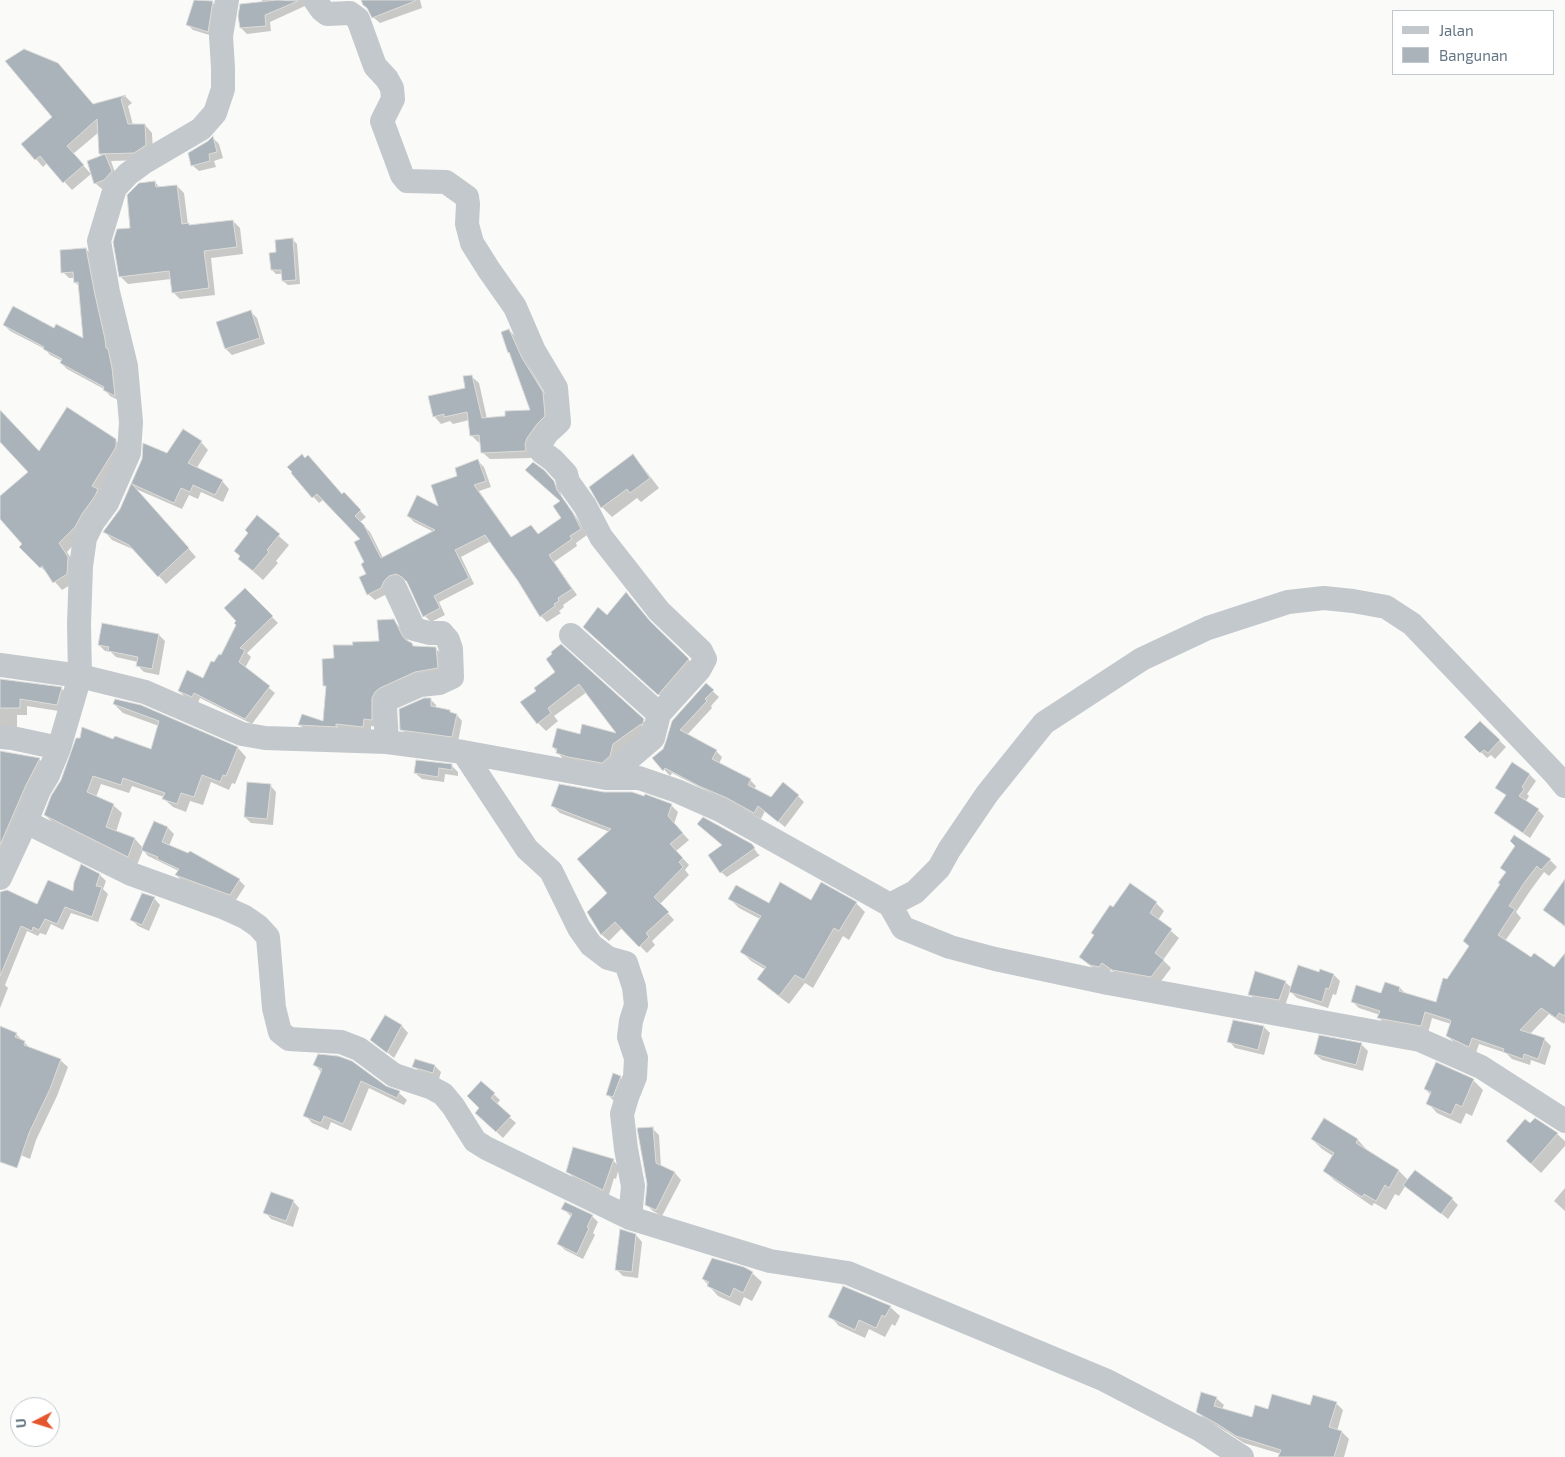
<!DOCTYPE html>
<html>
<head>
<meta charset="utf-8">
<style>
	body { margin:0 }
	#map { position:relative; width:1565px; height:1457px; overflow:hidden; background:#fafaf8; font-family:"Exo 2",sans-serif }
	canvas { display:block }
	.legend { position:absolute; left:1392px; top:10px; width:162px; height:65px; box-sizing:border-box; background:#fff; border:1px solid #c1c8cd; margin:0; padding:6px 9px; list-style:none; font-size:15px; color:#657683 }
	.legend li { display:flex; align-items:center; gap:10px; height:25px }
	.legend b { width:25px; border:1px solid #c1c8cd }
	.north { position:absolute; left:10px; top:1397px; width:50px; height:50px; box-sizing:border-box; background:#fff; border:1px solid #c1c8cd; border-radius:50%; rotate:265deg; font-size:14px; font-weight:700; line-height:20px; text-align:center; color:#657683 }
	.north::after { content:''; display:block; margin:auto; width:18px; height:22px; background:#e4572e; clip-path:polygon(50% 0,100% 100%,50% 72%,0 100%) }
</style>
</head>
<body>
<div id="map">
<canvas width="1565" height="1457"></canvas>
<ul class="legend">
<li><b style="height:6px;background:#c3c8cc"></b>Jalan</li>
<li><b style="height:14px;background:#aab3b9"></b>Bangunan</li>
</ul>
<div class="north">U</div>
</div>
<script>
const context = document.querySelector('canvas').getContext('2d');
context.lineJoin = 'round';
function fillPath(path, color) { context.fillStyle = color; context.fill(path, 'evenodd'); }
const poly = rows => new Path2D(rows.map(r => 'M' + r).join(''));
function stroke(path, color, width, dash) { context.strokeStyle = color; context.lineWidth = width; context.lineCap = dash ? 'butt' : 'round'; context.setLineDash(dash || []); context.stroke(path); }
fillPath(poly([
	[195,0,212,2,217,7,213,36,193,30,188,25],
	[262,0,307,0,307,5,270,22,271,31,247,34,241,28,263,3],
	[362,0,420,0,422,8,380,23,373,17],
	[125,96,132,103,128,106,133,125,145,125,152,133,153,153,142,160,111,161,117,178,110,186,102,189,95,183,103,156,100,154,99,132,73,154,91,174,72,190,47,163,43,167,36,159,94,105],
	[213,138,219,144,223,158,214,161,216,167,199,171,192,165],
	[155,182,160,188,177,186,184,193,188,225,190,226,233,221,240,228,243,254,211,258,215,295,180,299,173,292,171,279,128,284,121,277,131,229],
	[293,240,297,244,300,284,288,285,283,281,282,274,276,274,272,270,277,254],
	[86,249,92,255,113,357,120,401,110,396,104,389,67,369,61,363,62,361,50,355,45,349,10,331,4,325,54,330,84,341,80,287,75,282,75,278,69,278,63,272],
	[251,312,257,318,265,344,232,355,226,349],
	[509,330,516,337,529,366,549,401,551,424,533,458,490,459,482,452,481,442,478,442,471,435,469,420,453,424,450,421,441,424,434,416,466,389,471,376,479,383,487,419,507,417,532,411,512,355,509,352,502,333],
	[0,411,40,453,115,440,124,448,83,535,67,552,76,566,75,582,62,590,49,575,20,547,23,544,0,517,0,497,29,472,0,440],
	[201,442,208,450,196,469,222,481,229,489,223,502,201,492,198,499,189,495,182,509,136,489,196,557,166,584,137,551,112,540,105,532,121,509,143,459,168,455],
	[633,456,642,466,659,488,641,502,637,498,612,517,602,507,590,488],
	[478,461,484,467,491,487,479,491,512,538,531,526,539,535,563,518,561,501,543,471,559,488,562,497,579,521,587,535,576,543,577,546,554,562,577,595,563,605,564,607,559,611,561,613,547,622,541,616,519,580,491,541,461,557,474,584,439,602,445,615,431,622,425,616,409,582,403,580,387,594,375,600,368,594,368,574,362,539,324,499,319,503,292,473,343,495,344,494,366,517,360,522,370,532,383,558,434,532,414,522,408,516,440,508,459,477],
	[257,517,289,545,276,561,278,563,263,580,239,559],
	[245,590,278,623,247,653,251,657,245,668,275,693,252,724,200,698,198,703,185,697,179,691,203,679,221,657,238,624],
	[626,593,656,628,696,667,666,701,592,634],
	[394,621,402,629,409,642,415,647,435,648,444,656,446,676,388,696,380,727,371,726,371,734,308,733,300,725,324,723,327,688,325,685,335,660,354,646,380,642],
	[159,635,165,641,159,675,144,672,138,666,138,662,116,657,111,652,105,651,99,645],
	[547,660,643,720,651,728,610,771,565,761,553,747,581,736,619,735,587,692,554,716,558,721,546,731,538,723,538,691,557,672],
	[0,680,62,689,69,696,65,712,27,706,27,715,17,715,17,731,0,734],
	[706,685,719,697,711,706,712,708,687,735,716,751,722,757,719,764,750,780,756,786,754,790,772,799,798,796,804,802,785,827,765,811,761,819,672,773,670,776,654,758,664,749],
	[430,699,436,705,436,708,450,711,453,714,457,715,462,721,458,742,407,735,401,729],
	[114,704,140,706,238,748,246,757,235,784,232,783,229,790,211,782,203,805,190,801,186,812,173,807,164,799,164,797,132,786,129,793,101,784,96,797,113,805,122,813,116,832,135,839,143,848,154,822,168,828,174,834,169,846,239,880,245,886,236,900,182,881,176,875,179,871,148,856,143,850,137,865,54,824,45,815,114,741,152,750,159,726,123,713],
	[1480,722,1506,747,1495,759,1491,755,1487,758,1466,737],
	[0,751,39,759,47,767,0,862],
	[417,761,452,766,458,772,458,776,445,774,444,782,422,779,415,773],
	[1513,764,1530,775,1536,781,1527,794,1529,796,1526,801,1538,810,1544,816,1530,838,1502,819,1496,813,1507,796,1497,788],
	[270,785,276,792,273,825,251,823,245,817],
	[671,805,678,812,674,824,689,840,676,851,689,865,685,870,689,875,660,904,674,920,652,941,655,945,647,953,622,928,609,941,602,935,588,913,609,893,610,832,560,813,553,806],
	[1515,837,1550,860,1557,867,1549,876,1544,872,1530,891,1516,912,1521,918,1505,941,1532,959,1556,969,1565,955,1565,1022,1564,1024,1549,1014,1530,1034,1544,1039,1551,1046,1545,1065,1531,1060,1530,1065,1512,1059,1506,1053,1479,1044,1476,1053,1455,1043,1447,1036,1451,1024,1432,1018,1428,1033,1386,1025,1379,1018,1380,1015,1359,1008,1352,1001,1382,995,1400,988,1405,993,1437,1004,1448,981,1470,947,1464,941,1501,884,1517,846],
	[753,847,758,854,760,855,727,877,721,872],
	[81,866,100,875,106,881,103,889,108,894,98,922,71,913,63,930,51,924,46,935,40,933,38,936,27,931,5,985,8,988,0,1008,0,898,38,906,74,893],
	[1565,879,1565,927,1545,910],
	[1131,885,1156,903,1164,911,1158,920,1179,938,1163,960,1171,968,1159,984,1121,977,1111,970,1107,974,1099,973,1080,957],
	[154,898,160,905,149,931,138,926,132,920],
	[730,899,769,904,811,902,856,903,865,912,849,940,843,936,813,988,805,983,789,1004,768,988,759,979,766,970,751,961,742,952,760,919,739,908],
	[1320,974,1334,975,1340,981,1336,995,1333,994,1328,1008,1297,998,1290,991,1285,1006,1256,1000,1249,994,1285,982,1292,988],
	[385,1017,402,1026,408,1033,394,1058,372,1040],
	[0,1027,16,1034,32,1050,60,1060,68,1067,57,1096,36,1140,30,1159,0,1146],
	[1264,1027,1270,1033,1264,1055,1235,1048,1229,1041],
	[1362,1045,1368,1051,1363,1071,1322,1060,1315,1054],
	[315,1065,399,1093,407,1100,404,1105,369,1088,351,1131,331,1122,328,1130,312,1123,305,1115,322,1073],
	[414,1066,435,1066,441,1072,439,1079,420,1073],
	[620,1077,626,1083,614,1101,608,1095],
	[1473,1080,1483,1090,1472,1116,1466,1113,1461,1124,1437,1113,1428,1103,1431,1095,1425,1089],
	[481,1082,500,1100,496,1105,516,1123,503,1138,483,1119,481,1108],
	[1324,1119,1358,1140,1367,1150,1366,1151,1399,1171,1408,1180,1452,1199,1458,1205,1448,1219,1406,1185,1399,1196,1395,1194,1386,1210,1374,1203,1372,1206,1334,1180,1325,1171,1333,1156,1322,1149,1312,1139],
	[1535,1120,1557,1134,1565,1141,1565,1146,1541,1173,1517,1151,1530,1125],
	[652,1128,659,1135,661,1167,675,1173,681,1180,662,1216,653,1211,646,1204],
	[613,1160,619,1167,616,1179,614,1178,609,1195,574,1178,567,1171],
	[1565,1188,1565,1211,1554,1201],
	[293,1201,299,1208,293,1227,271,1219,265,1212],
	[563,1209,592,1216,598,1222,593,1233,595,1235,583,1259,565,1250,559,1244,572,1217],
	[636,1235,642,1242,638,1278,623,1276,616,1269],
	[752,1273,762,1282,752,1301,744,1297,740,1306,718,1296,703,1279],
	[890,1307,900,1316,895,1326,892,1324,885,1337,869,1329,865,1338,839,1326,830,1316],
	[1216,1398,1224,1405,1222,1409,1253,1419,1269,1411,1336,1403,1343,1410,1337,1431,1342,1432,1349,1439,1344,1457,1280,1457,1281,1454,1244,1443,1227,1432,1204,1419,1197,1411]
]), '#0003');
const building = poly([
	[194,0,213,1,208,32,186,25,194,0],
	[277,0,298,1,265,15,266,26,240,28,238,16,240,4,277,0],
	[361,0,415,0,415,1,372,18,367,8,363,5,361,0],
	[24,49,58,63,93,104,126,95,121,99,128,124,145,124,146,145,134,153,99,154,97,119,67,146,84,165,63,183,40,156,35,160,21,144,52,117,5,61,24,49],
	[213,136,217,152,209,154,210,161,191,166,188,153,208,141,213,136],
	[105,154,112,171,104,180,94,184,87,161,105,154],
	[155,181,156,187,177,185,182,224,189,223,189,225,233,220,237,247,204,251,209,288,172,293,169,271,119,277,113,242,117,229,130,228,127,195,139,183,155,181],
	[293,238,296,280,282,281,281,270,271,270,269,253,276,252,275,240,293,238],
	[86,248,95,295,105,339,106,348,108,349,112,368,115,396,103,390,104,387,60,363,62,359,43,349,44,347,3,325,13,306,54,328,56,324,83,338,78,282,74,283,73,272,61,273,60,250,86,248],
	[251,310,260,338,225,349,216,322,251,310],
	[509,329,522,358,543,392,545,416,537,424,527,438,525,444,526,451,481,453,479,435,470,436,467,412,444,417,444,414,433,417,428,396,465,388,463,376,472,375,482,418,505,416,505,411,530,410,509,352,508,353,501,332,509,329],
	[67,407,116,439,116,447,92,486,98,489,95,496,82,514,75,527,59,543,68,557,67,574,53,583,42,566,40,568,19,547,22,544,0,519,0,496,28,472,0,442,0,410,39,451,67,407],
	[183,429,202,441,188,463,223,480,215,495,193,485,190,492,181,488,174,503,132,484,189,548,158,577,129,545,103,532,120,509,142,459,143,443,167,453,183,429],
	[302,454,305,458,308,455,342,494,344,492,361,510,355,516,364,525,381,558,435,530,407,516,417,495,438,506,431,485,457,476,455,468,478,459,486,481,474,485,511,537,531,525,538,534,561,518,553,506,560,501,525,470,533,462,544,470,554,481,557,490,573,513,581,529,570,536,572,539,549,555,572,589,558,598,559,601,554,604,555,606,540,617,518,581,485,535,455,550,469,578,434,596,440,608,423,617,407,582,402,577,396,574,389,576,384,581,381,588,367,595,359,577,366,574,361,564,364,562,354,542,360,539,317,494,312,498,291,473,292,472,287,467,302,454],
	[633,454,650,478,630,493,627,489,601,508,589,487,633,454],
	[257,515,280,534,267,550,269,552,253,571,238,559,240,556,234,551,248,533,245,530,257,515],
	[245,588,273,616,240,648,245,650,239,662,270,686,245,719,194,693,192,697,178,691,187,670,203,678,211,661,214,662,219,654,221,655,236,625,234,623,236,621,224,608,245,588],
	[626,592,650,621,689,659,658,695,583,627,598,607,607,615,626,592],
	[394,619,402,635,406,640,412,643,413,646,436,647,438,668,415,672,380,688,375,692,372,698,372,720,364,719,363,727,336,724,336,726,338,727,298,725,302,714,323,721,326,686,323,686,322,659,334,658,333,645,353,645,352,642,379,641,377,620,394,619],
	[102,623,159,634,152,669,136,666,138,657,108,651,109,647,98,645,102,623],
	[561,644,644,719,642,726,641,724,613,744,610,756,602,763,568,757,556,753,557,749,552,747,557,728,580,734,582,724,616,733,579,684,548,708,551,713,537,724,520,702,536,691,534,688,555,672,546,659,552,654,551,652,561,644],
	[0,679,62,687,57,705,20,699,20,708,0,708,0,679],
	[706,683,714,690,705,699,707,701,680,730,717,750,712,759,751,779,748,785,771,797,783,782,799,795,778,822,758,806,754,813,727,798,699,786,665,768,663,771,652,758,663,749,666,741,672,721,706,683],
	[424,698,431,698,431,706,450,710,450,712,457,714,452,737,400,730,399,709,424,698],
	[115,699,141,705,238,747,226,776,223,775,220,782,202,775,194,797,181,793,177,804,162,799,165,793,123,778,121,785,93,776,87,792,114,804,106,827,135,838,128,857,44,815,51,796,61,780,76,738,80,738,82,727,113,739,115,736,151,749,159,721,113,704,115,699],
	[1480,721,1500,740,1488,753,1484,750,1480,753,1464,737,1480,721],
	[0,751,40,758,26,785,0,845,0,751],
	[416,760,452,764,452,770,439,768,438,777,414,773,416,760],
	[1512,762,1530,774,1522,787,1524,789,1519,796,1539,809,1523,833,1494,813,1506,795,1495,788,1512,762],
	[247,782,271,784,267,819,244,817,247,782],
	[559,784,604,792,632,792,644,796,645,794,672,804,668,816,683,833,670,844,683,858,679,862,683,867,654,897,669,912,646,933,649,937,639,947,615,922,601,935,587,912,607,893,577,859,611,829,551,806,559,784],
	[703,817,752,844,755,848,720,873,708,855,722,845,697,824,703,817],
	[154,821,168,827,162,842,188,853,190,851,240,879,230,895,175,875,179,869,157,859,158,857,141,850,154,821],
	[1514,835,1551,859,1541,870,1537,866,1524,883,1509,906,1515,909,1498,935,1531,957,1534,953,1554,967,1565,953,1565,1016,1559,1013,1556,1018,1541,1008,1520,1030,1545,1038,1538,1059,1524,1054,1523,1059,1503,1052,1504,1049,1472,1038,1469,1047,1446,1036,1451,1021,1450,1020,1425,1012,1421,1026,1377,1018,1380,1011,1351,1002,1356,985,1381,993,1385,982,1400,987,1399,991,1436,1002,1443,978,1447,979,1469,946,1463,941,1500,884,1498,883,1506,872,1500,868,1515,846,1510,841,1514,835],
	[81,864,100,874,96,886,102,887,92,917,65,907,57,924,45,919,39,930,33,927,32,931,21,926,0,976,0,892,7,890,37,904,48,880,73,891,74,882,81,864],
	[1565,879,1565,926,1543,910,1565,879],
	[780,882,811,900,821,882,857,902,839,931,834,928,804,980,795,975,779,996,757,979,766,967,740,952,761,916,728,899,736,885,769,903,780,882],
	[1130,883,1157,902,1150,913,1172,929,1155,953,1164,960,1151,977,1112,970,1102,963,1099,967,1090,965,1079,957,1094,935,1091,933,1110,905,1113,907,1130,883],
	[142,893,155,897,142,925,130,920,142,893],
	[1298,965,1319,972,1320,969,1334,974,1329,989,1326,988,1322,1002,1289,992,1298,965],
	[1255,971,1286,981,1279,1000,1248,995,1255,971],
	[385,1015,402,1025,387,1053,370,1040,385,1015],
	[1233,1020,1264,1026,1258,1050,1227,1042,1233,1020],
	[0,1026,17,1033,15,1037,25,1041,24,1045,61,1059,50,1089,29,1133,17,1168,0,1162,0,1026],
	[1319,1035,1362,1043,1356,1065,1314,1054,1319,1035],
	[318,1054,338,1056,352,1061,386,1086,400,1091,397,1098,361,1081,343,1124,324,1116,321,1123,303,1116,322,1069,313,1065,318,1054],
	[415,1059,435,1065,433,1073,412,1067,415,1059],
	[1436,1062,1474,1079,1462,1107,1456,1104,1451,1115,1426,1104,1431,1092,1424,1089,1436,1062],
	[613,1073,621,1076,613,1097,606,1095,613,1073],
	[481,1081,495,1093,491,1098,511,1116,496,1132,475,1113,479,1108,467,1096,481,1081],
	[1324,1118,1358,1139,1356,1143,1399,1170,1389,1188,1385,1185,1376,1201,1364,1194,1362,1197,1323,1171,1334,1153,1311,1139,1324,1118],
	[1535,1118,1558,1133,1531,1164,1506,1141,1525,1119,1530,1123,1535,1118],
	[653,1127,656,1163,675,1172,656,1210,645,1205,647,1184,637,1128,653,1127],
	[573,1147,614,1159,603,1190,566,1172,573,1147],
	[1415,1170,1453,1198,1441,1214,1403,1185,1415,1170],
	[271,1192,294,1200,286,1221,263,1213,271,1192],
	[565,1202,593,1215,587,1227,589,1228,577,1254,557,1244,572,1214,561,1209,565,1202],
	[620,1229,636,1234,632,1272,615,1270,620,1229],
	[712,1258,744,1267,753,1272,743,1293,734,1288,730,1297,707,1286,709,1282,702,1279,712,1258],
	[843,1286,891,1306,885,1317,882,1315,876,1328,859,1320,855,1330,828,1317,843,1286],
	[1201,1392,1217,1397,1214,1406,1252,1417,1255,1405,1268,1409,1272,1394,1310,1405,1313,1395,1337,1402,1329,1427,1342,1431,1334,1457,1278,1457,1281,1450,1236,1436,1219,1425,1196,1412,1201,1392]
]);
fillPath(building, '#aab3b9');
stroke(building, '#dcdcda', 1);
stroke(poly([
	[315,0,322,10,327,14,350,13,358,19,375,66,387,79,392,88,393,99,382,121,402,175,407,181,446,182,467,197,468,204,467,224,472,243,489,270,515,307,534,351,556,388,559,422,548,432,539,445,542,452,553,460,566,474,568,482,585,506,601,537,659,611,701,651,705,659,699,670,659,714,653,738,606,778],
	[571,635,659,714],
	[0,665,80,676,145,692,242,734,265,738,387,742,463,752,606,778,639,778,677,791,720,810,890,905,915,892,939,868,949,850,987,794,1044,723,1142,659,1208,628,1288,602,1324,598,1353,601,1386,607,1412,624,1555,774,1565,786],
	[0,737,12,738,59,748],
	[387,742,385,708,386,700,420,685,439,683,452,677,451,649,448,640,442,633,429,633,414,629,395,588],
	[463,752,527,849,551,871,579,928,591,945,608,958,626,963,634,987,636,1005,631,1021,629,1037,636,1058,635,1077,627,1097,622,1114,626,1149,633,1186,630,1218],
	[26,822,131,874,225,908,245,917,258,926,268,937,274,1008,280,1032,289,1039,341,1042,359,1049,394,1075,430,1087,443,1094,453,1106,475,1141,486,1148,630,1218,770,1261,848,1273,1105,1380,1199,1429,1242,1457],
	[0,878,26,822,39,790,48,775,59,748,80,676,79,624,81,566,85,538,93,522,107,503,129,453,131,422,126,366,108,292,99,241,115,188,128,174,143,163,201,129,215,113,223,89,223,68,221,36,227,0],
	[890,905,903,928,950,947,995,959,1108,983,1420,1040,1481,1067,1565,1121]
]), '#c3c8cc', 24);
</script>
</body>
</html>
